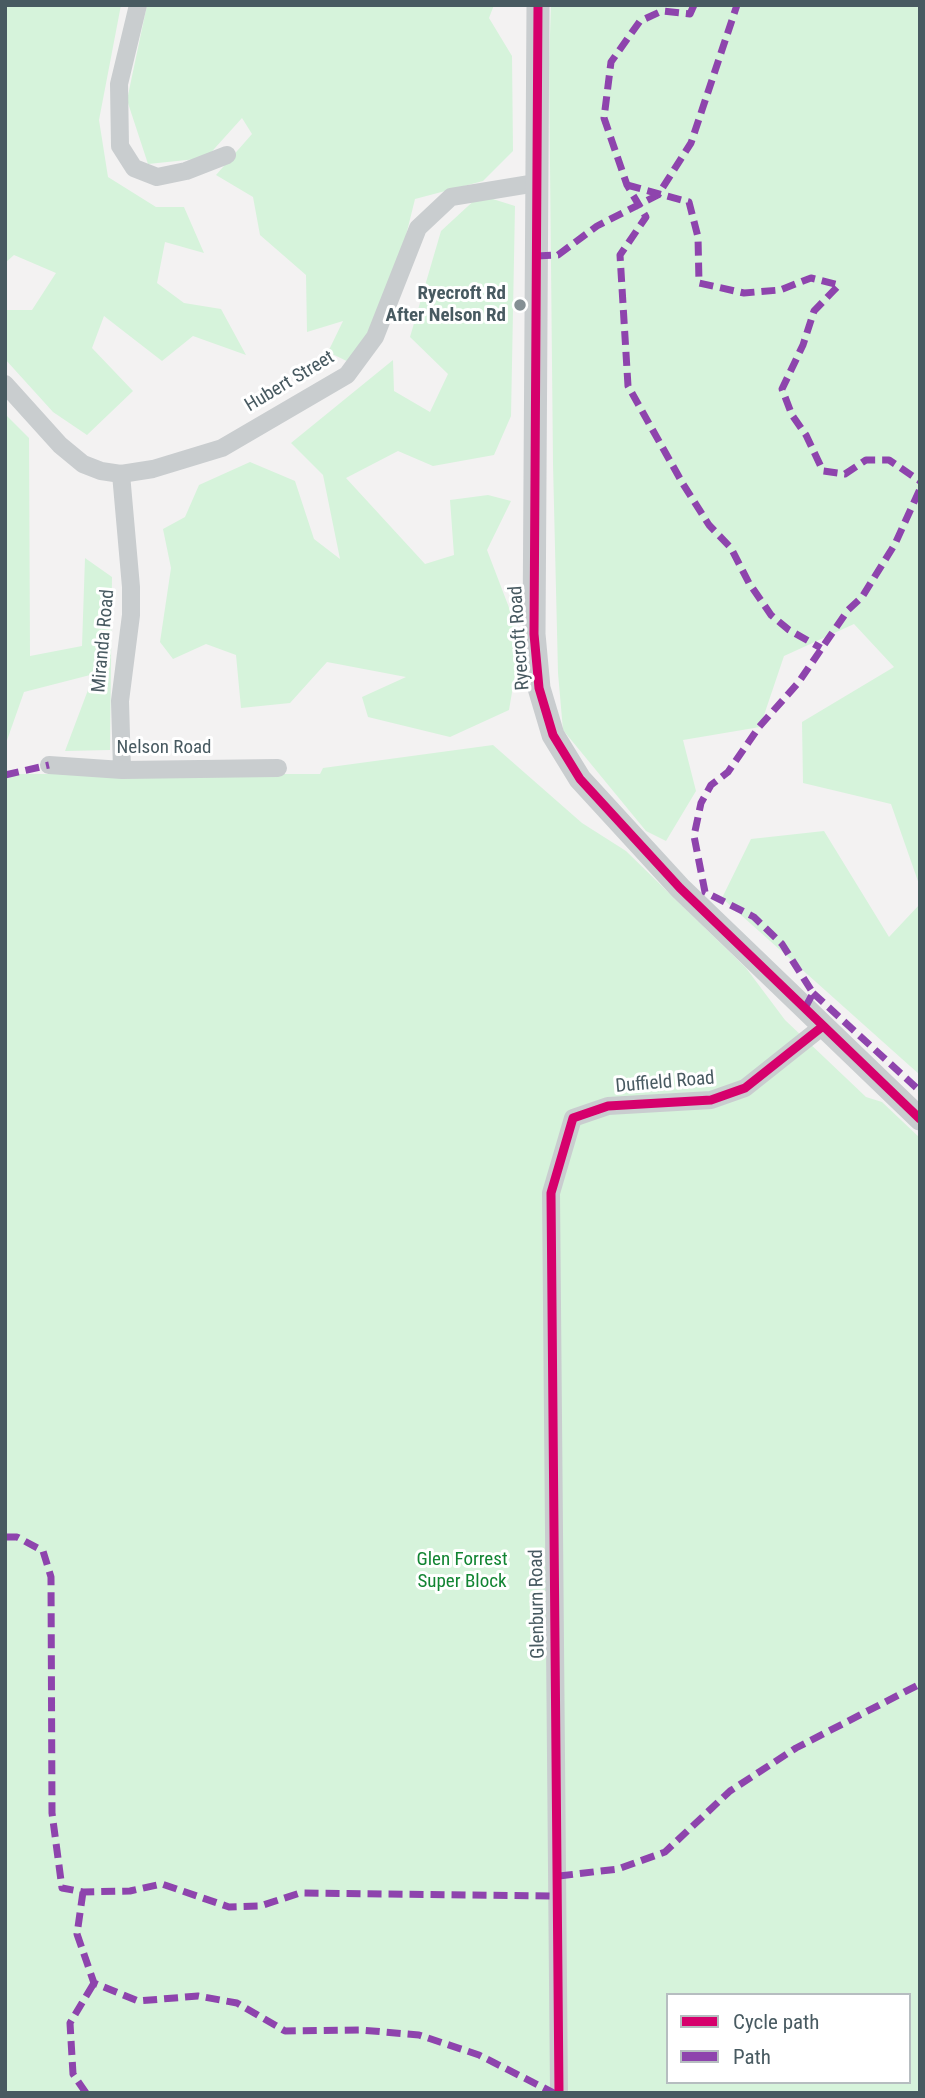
<!DOCTYPE html>
<html>
<head>
<meta charset="utf-8">
<style>
	body { margin:0 }
	#map { position:relative; width:925px; height:2098px; overflow:hidden; background:#f3f2f2; font-family:"Roboto Condensed",sans-serif }
	canvas { display:block }
	.frame { position:absolute; inset:0; border:7px solid #485a61; pointer-events:none }
	.legend { position:absolute; left:666px; top:1993px; width:245px; height:91px; box-sizing:border-box; background:#fff; border:2px solid #b6bdc0; margin:0; padding:9px 12px; list-style:none; font-size:21px; color:#485a61 }
	.legend li { display:flex; align-items:center; gap:14px; height:35px }
	.legend b { width:35px; border:2px solid #b6bdc0 }
</style>
</head>
<body>
<div id="map">
<canvas width="925" height="2098"></canvas>
<div class="frame"></div>
<ul class="legend">
<li><b style="height:9px;background:#d6006c"></b>Cycle path</li>
<li><b style="height:9px;background:#8e44ad"></b>Path</li>
</ul>
</div>
<script>
const context = document.querySelector('canvas').getContext('2d');
context.lineJoin = 'round';
function fillPath(path, color) { context.fillStyle = color; context.fill(path, 'evenodd'); }
const poly = rows => new Path2D(rows.map(r => 'M' + r).join(''));
function stroke(path, color, width, dash) { context.strokeStyle = color; context.lineWidth = width; context.lineCap = dash ? 'butt' : 'round'; context.setLineDash(dash || []); context.stroke(path); }
function write(font, color, halo, rows, align = 'center') {
  context.font = font + ' "Roboto Condensed",sans-serif'; context.lineWidth = 6; context.setLineDash([]); context.textBaseline = 'middle'; context.strokeStyle = halo; context.fillStyle = color; for (const [text, x, y, turn = 0] of rows) {
    context.save(); context.translate(x, y); context.rotate((+turn || 0) * Math.PI / 180); context.textAlign = isNaN(turn) ? turn : align; if (halo) context.strokeText(text, 0, 0); context.fillText(text, 0, 0); context.restore();
  }
}
fillPath(poly([
	[5,5,121,5,99,120,108,177,156,207,184,207,204,253,165,242,157,283,184,303,221,309,246,355,193,336,162,361,104,316,92,348,133,391,87,435,53,412,5,359,5,310,32,310,56,273,14,255,5,263],
	[147,5,494,5,489,18,512,56,513,151,483,181,415,199,397,272,355,365,328,352,343,321,307,332,306,275,260,235,253,197,216,175,252,134,242,118,206,158,148,164,127,100],
	[551,5,920,5,920,887,891,804,803,783,802,722,894,667,854,624,784,656,760,727,683,740,696,791,666,841,646,831,563,730,558,673,553,464,549,64],
	[480,195,515,206,511,416,494,455,433,466,398,451,346,478,425,564,454,555,450,500,488,495,511,501,487,550,521,639,509,710,450,737,368,717,362,697,406,677,327,662,290,703,241,708,236,655,206,644,173,659,160,642,171,568,163,529,185,517,199,485,250,462,295,481,314,539,340,559,323,475,291,443,393,360,394,391,430,412,448,374,410,337,441,231],
	[5,414,29,438,30,656,82,646,85,558,112,577,110,750,65,751,94,674,24,692,5,746],
	[493,745,582,823,626,851,746,968,785,1020,866,1097,882,1102,920,1138,920,2093,5,2093,5,774,320,774,323,768],
	[668,1995,909,1995,909,2082,668,2082],
	[824,831,889,937,920,904,920,1075,722,898,751,839]
]), '#d6f3db');
stroke(poly([
	[138,5,119,84,120,146,134,168,157,177,186,171,227,155],
	[5,384,60,445,83,464,101,471,121,474,153,469,222,448,347,375,375,337,418,228,451,197,536,183],
	[121,474,131,587,131,615,120,701,122,770],
	[49,765,122,770,278,768],
	[559,2093,551,1193,573,1118,608,1106,711,1100,745,1088,823,1026]
]), '#c9cdcf', 18);
stroke(poly([
	[538,5,534,634,539,688,553,735,580,779,680,888,920,1119]
]), '#c9cdcf', 23);
stroke(poly([
	[694,5,690,14,662,11,640,21,611,62,604,118,627,185,646,217,620,255,628,386,683,484,709,525,731,548,749,583,771,615,789,630,821,648],
	[627,185,689,202,698,237,699,283,744,293,780,290,811,278,839,285,814,311,803,345,782,389,792,415,806,435,823,471,845,474,866,460,889,460,920,481],
	[537,256,558,255,597,226,658,195,691,143,737,5],
	[5,775,49,765],
	[813,993,920,1091],
	[805,1008,813,993,782,944,754,917,705,892,694,836,701,803,711,785,728,772,759,727,798,683,848,610,862,597,895,544,920,489],
	[5,1537,17,1537,43,1551,51,1577,52,1813,62,1888,83,1892,130,1891,162,1884,229,1907,260,1906,300,1893,559,1896],
	[559,1876,618,1869,665,1852,730,1791,796,1748,920,1684],
	[83,1892,77,1934,94,1983,138,2001,198,1996,237,2003,285,2031,361,2030,419,2035,479,2055,554,2093],
	[86,2093,73,2074,70,2023,94,1983]
]), '#8e44ad', 7, [14, 7]);
stroke(poly([
	[538,5,534,634,539,688,553,735,580,779,680,888,920,1119],
	[559,2093,551,1193,573,1118,608,1106,711,1100,745,1088,823,1026]
]), '#d6006c', 9);
for (const [x, y, r, color] of [
	[520,305,7,"#848f94"]
]) { const dot = new Path2D(); dot.arc(x, y, r, 0, 2 * Math.PI); context.fillStyle = color; context.fill(dot); stroke(dot, '#fff', 2.5); }
write('bold 19px', '#485a61', '#fff', [
	["Ryecroft Rd",506,294],
	["After Nelson Rd",506,316]
], 'right');
write('19px', '#485a61', '#fff', [
	["Hubert Street",290,382,-31],
	["Ryecroft Road",520,638,-94],
	["Miranda Road",104,641,-85],
	["Nelson Road",164,748],
	["Duffield Road",665,1083,-5],
	["Glenburn Road",538,1604,-91]
]);
write('19px', '#118432', '#fff', [
	["Glen Forrest",462,1560],
	["Super Block",462,1582]
]);
</script>
</body>
</html>
